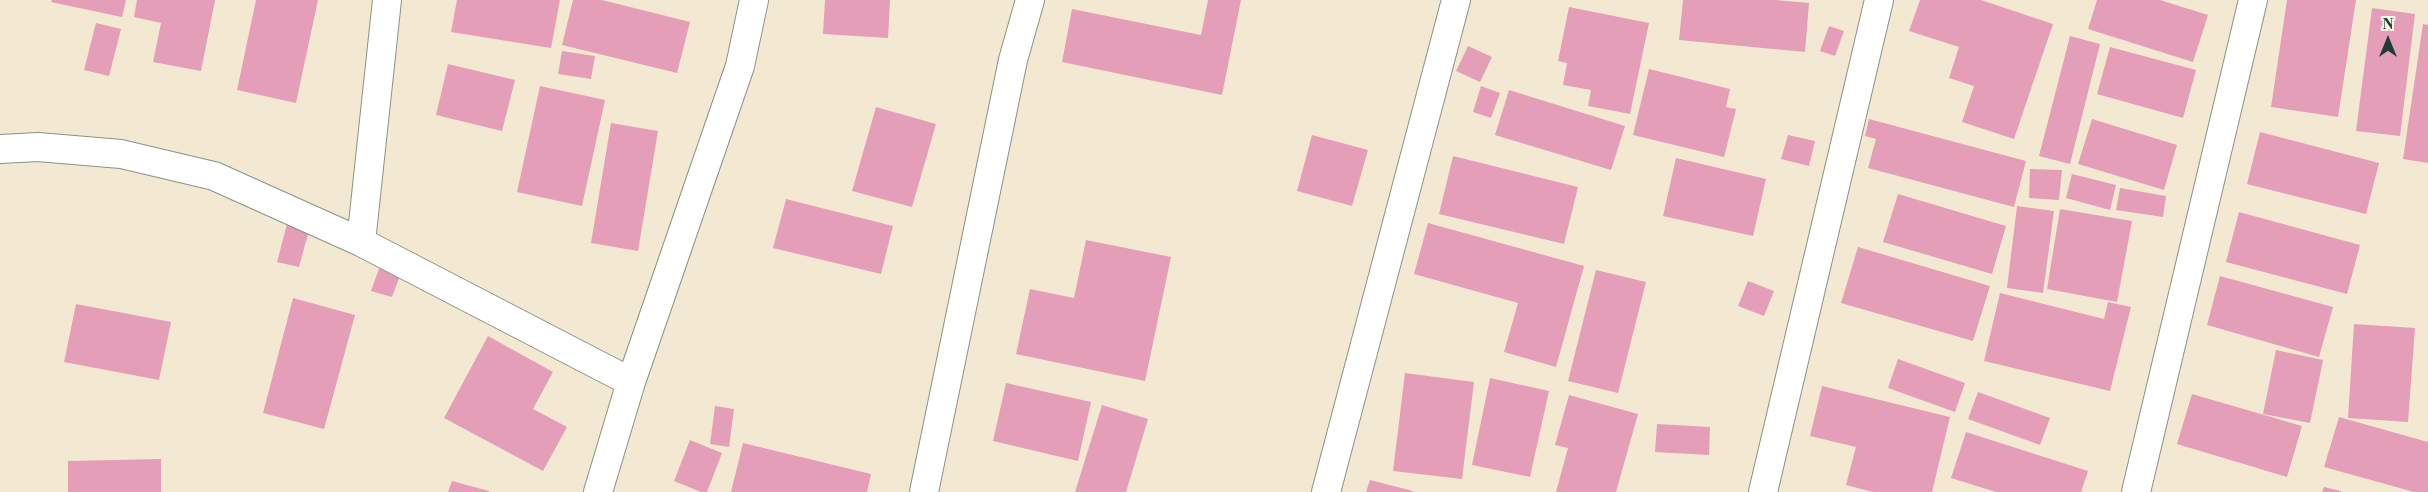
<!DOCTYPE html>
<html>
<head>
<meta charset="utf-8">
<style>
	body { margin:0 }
	#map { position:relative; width:2428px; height:492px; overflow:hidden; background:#f3e9d3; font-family:"Libre Bodoni",serif }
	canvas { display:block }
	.north { position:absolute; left:2363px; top:15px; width:50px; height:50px; -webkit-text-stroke:4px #f7f3e8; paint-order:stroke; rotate:0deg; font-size:14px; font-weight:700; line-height:20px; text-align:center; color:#1f3d34 }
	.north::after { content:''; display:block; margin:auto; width:18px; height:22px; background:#1f3d34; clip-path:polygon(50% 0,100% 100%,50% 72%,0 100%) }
</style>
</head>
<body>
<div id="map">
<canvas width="2428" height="492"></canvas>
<div class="north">N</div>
</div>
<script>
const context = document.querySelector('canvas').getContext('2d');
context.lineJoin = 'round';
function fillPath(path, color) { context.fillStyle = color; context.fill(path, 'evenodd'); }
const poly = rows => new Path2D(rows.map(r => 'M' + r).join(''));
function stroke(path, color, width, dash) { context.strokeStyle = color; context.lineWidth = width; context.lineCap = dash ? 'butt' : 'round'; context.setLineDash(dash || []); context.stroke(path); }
fillPath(poly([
	[52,0,126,0,122,17,51,2],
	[137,0,215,0,201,71,153,62,161,23,134,17],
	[256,0,318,0,296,103,237,90],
	[457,0,560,0,551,48,451,32],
	[573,0,602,0,690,22,677,73,562,45],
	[825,0,890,0,888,38,823,34],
	[1208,0,1241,0,1222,95,1062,62,1072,9,1201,35],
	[1683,0,1775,0,1809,3,1805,52,1679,40],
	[1920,0,1981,0,2053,24,2014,139,1962,122,1974,86,1949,78,1959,47,1909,31],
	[2097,0,2160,0,2208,15,2193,62,2088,29],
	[2287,0,2356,0,2338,117,2271,107],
	[1569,7,1649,23,1630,114,1588,106,1591,90,1563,85,1567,63,1558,61],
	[2372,8,2415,14,2400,136,2356,131],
	[96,23,121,29,109,76,84,70],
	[2423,24,2428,25,2428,163,2403,159],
	[1829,26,1844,31,1835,56,1820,51],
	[2070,36,2100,44,2070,164,2039,156],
	[1468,46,1492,57,1480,82,1456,71],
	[2110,47,2196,70,2183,118,2097,94],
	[562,51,595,56,591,79,558,74],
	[448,64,515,80,502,131,436,115],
	[1649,69,1730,89,1726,107,1736,109,1724,157,1633,135],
	[540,86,605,100,582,206,517,192],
	[1481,86,1500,93,1491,118,1473,112],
	[1509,90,1625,126,1611,170,1495,135],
	[876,107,936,124,912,207,852,191],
	[1869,119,2026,161,2014,207,1868,168,1876,139,1865,136],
	[2092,119,2177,145,2164,190,2078,164],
	[611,123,658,131,638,251,591,243],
	[2260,132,2379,163,2366,214,2247,184],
	[1312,135,1368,150,1352,206,1297,191],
	[1788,135,1815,141,1809,166,1781,159],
	[1453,156,1578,187,1564,244,1439,214],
	[1676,158,1766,179,1753,236,1663,216],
	[2030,169,2062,170,2059,200,2029,198],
	[2072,174,2116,185,2110,210,2066,198],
	[2120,188,2166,196,2163,217,2116,210],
	[1898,194,2006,226,1992,274,1883,242],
	[786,199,893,226,881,274,773,248],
	[2017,206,2054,211,2043,293,2007,288],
	[2060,209,2132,221,2117,302,2047,289],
	[2239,212,2360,245,2347,294,2226,262],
	[1428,223,1584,266,1556,367,1504,352,1518,303,1414,274],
	[287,224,309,230,299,267,277,262],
	[1086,240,1171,257,1145,381,1016,354,1030,289,1074,298],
	[1858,247,1990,286,1973,341,1841,303],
	[380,266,401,273,392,297,371,291],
	[1596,270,1646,282,1618,393,1568,381],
	[2220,276,2333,307,2319,357,2207,325],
	[1748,281,1774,291,1764,316,1738,306],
	[2000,293,2104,319,2108,302,2131,307,2110,391,1984,361],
	[293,298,355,315,324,429,263,413],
	[76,304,171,322,159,380,64,362],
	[2354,324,2415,328,2408,422,2348,418],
	[488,336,553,372,533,409,567,427,543,471,444,418],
	[2276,350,2323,360,2310,423,2263,414],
	[1898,359,1965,383,1955,412,1888,388],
	[1405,373,1474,382,1462,479,1393,471],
	[1490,378,1549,391,1530,477,1472,465],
	[1006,383,1091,402,1078,461,993,441],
	[1822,386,1950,417,1932,492,1873,492,1846,485,1856,447,1810,436],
	[1978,392,2050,418,2040,445,1968,419],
	[2192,394,2302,426,2287,477,2177,444],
	[1569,395,1638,414,1616,492,1556,492,1568,448,1555,445],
	[1102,405,1148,419,1126,492,1075,492],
	[715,406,734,409,729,447,710,444],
	[2339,417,2428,442,2428,492,2414,492,2324,467],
	[1657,424,1710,427,1709,455,1655,452],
	[1966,432,2088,471,2081,492,1996,492,1951,478],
	[690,440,722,453,707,492,701,492,674,481],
	[743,443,871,474,867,492,731,492],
	[161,459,161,492,68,492,68,461],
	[1370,480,1413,491,1413,492,1366,492],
	[452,481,489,491,489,492,448,492],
	[2324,487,2341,491,2341,492,2322,492]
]), '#e59eb8');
const minor = poly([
	[0,149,38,147,121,154,214,176,361,242,631,382],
	[361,242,387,0],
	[598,492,631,382,740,66,754,0],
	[924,492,1013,60,1030,0],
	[1326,492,1456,0],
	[1763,492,1879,0],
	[2136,492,2253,0]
]);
stroke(minor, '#899384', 30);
stroke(minor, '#fff', 28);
</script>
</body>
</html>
